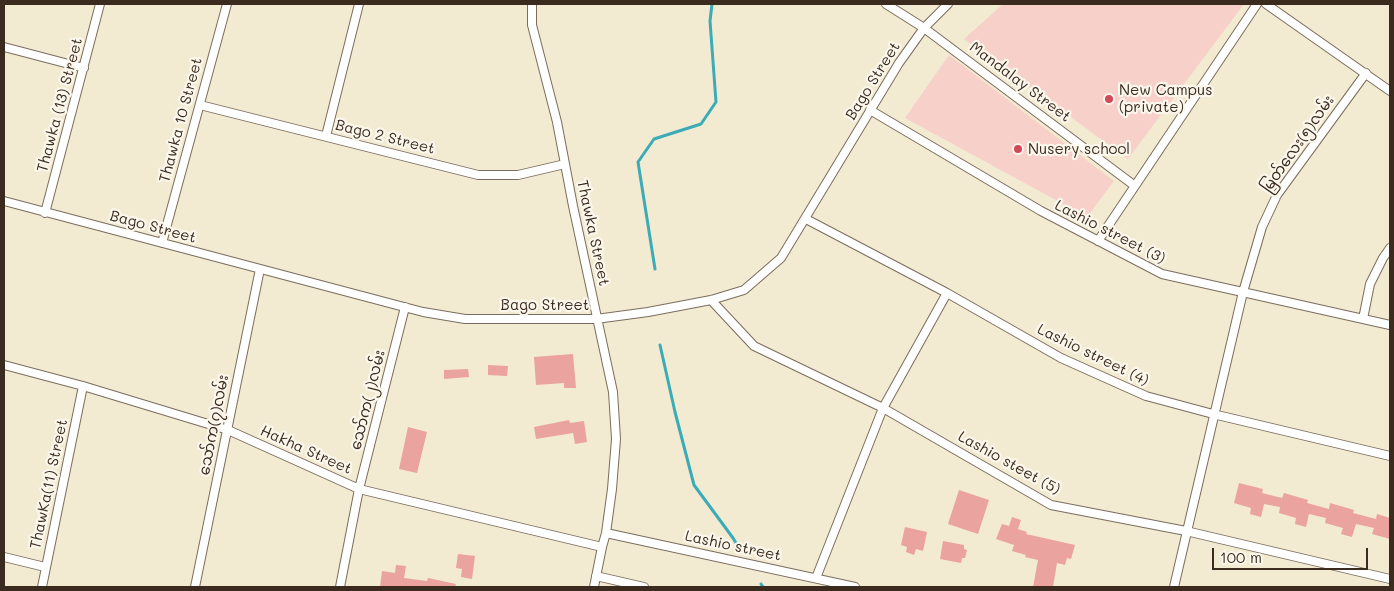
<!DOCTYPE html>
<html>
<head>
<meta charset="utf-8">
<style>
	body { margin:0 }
	#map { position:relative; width:1394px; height:591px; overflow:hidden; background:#f3ead2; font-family:Mali,sans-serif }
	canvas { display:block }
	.frame { position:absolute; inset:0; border:5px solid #3b2a1e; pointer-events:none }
	.scale { position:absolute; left:1212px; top:548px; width:156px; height:22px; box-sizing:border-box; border:2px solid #3b2a1e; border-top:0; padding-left:6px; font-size:15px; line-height:18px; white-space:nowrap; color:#3b2a1e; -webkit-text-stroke:4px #fbf7ec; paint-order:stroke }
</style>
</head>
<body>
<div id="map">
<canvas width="1394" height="591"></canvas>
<div class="frame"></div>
<div class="scale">100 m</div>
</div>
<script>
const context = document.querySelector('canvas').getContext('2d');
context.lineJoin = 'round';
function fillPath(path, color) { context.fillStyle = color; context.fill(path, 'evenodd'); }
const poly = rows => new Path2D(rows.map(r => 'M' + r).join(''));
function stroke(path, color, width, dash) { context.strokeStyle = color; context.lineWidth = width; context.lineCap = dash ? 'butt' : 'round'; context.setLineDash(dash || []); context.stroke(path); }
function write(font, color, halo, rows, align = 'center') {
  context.font = font + ' Mali,"Noto Sans Myanmar",sans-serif'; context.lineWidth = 4.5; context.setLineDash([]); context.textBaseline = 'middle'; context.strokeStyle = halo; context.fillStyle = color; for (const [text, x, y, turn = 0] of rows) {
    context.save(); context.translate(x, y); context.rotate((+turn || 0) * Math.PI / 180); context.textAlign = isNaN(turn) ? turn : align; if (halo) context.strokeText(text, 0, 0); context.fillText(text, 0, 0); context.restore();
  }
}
fillPath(poly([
	[1003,4,1244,4,1128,159,964,39],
	[949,55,1114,181,1087,217,905,118]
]), '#f7d0ca');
stroke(poly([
	[655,269,638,162,654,139,701,124,716,102,710,21,712,4],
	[660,345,675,412,694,485,733,538,739,548],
	[761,584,763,587]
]), '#3bacb7', 3);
fillPath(poly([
	[573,354,576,388,564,388,564,383,536,385,534,357],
	[488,365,508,366,507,376,488,375],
	[468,369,469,377,444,379,444,370],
	[569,420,570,423,584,421,587,442,575,444,573,433,536,439,534,427],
	[408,427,427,432,417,473,399,469],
	[1239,483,1263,489,1262,493,1282,498,1284,493,1308,500,1307,503,1329,509,1330,503,1354,510,1353,513,1376,519,1377,514,1390,518,1390,539,1372,534,1374,528,1356,524,1352,537,1341,534,1343,528,1325,523,1326,518,1309,514,1306,527,1295,524,1296,518,1279,513,1280,507,1264,504,1261,517,1250,514,1251,508,1234,503],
	[959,490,989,500,978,534,948,524],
	[1012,517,1021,520,1018,529,1027,532,1026,534,1075,545,1071,559,1067,558,1065,565,1057,563,1053,587,1033,587,1038,560,1025,557,1026,555,1012,551,1014,545,996,539,1002,524,1009,526],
	[905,527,927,532,923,551,916,549,914,555,906,552,907,547,901,545],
	[943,541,964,545,964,549,967,550,965,558,962,558,961,563,940,559],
	[458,554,475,556,472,579,461,577,462,569,456,568],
	[396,565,406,566,404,578,427,581,428,578,456,584,455,587,380,587,382,571,395,573]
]), '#eaa39e');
const street = poly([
	[532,4,532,25,557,122,573,206,613,392,616,439,612,489,606,533,602,547,594,587],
	[886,4,924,28,1135,186],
	[1266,4,1390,91],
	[4,47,84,68],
	[200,105,478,175,518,175,565,164],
	[870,110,1041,211,1162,274,1390,325],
	[326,136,359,4],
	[4,201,423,312,465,319,596,319,648,312,711,300,744,290,781,258,899,63,924,28,948,4],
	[45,213,100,4],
	[806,219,947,293,1061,358,1146,396,1213,414,1390,456],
	[1098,241,1257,4],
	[162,243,227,4],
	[711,300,754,346,883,408,1051,505,1186,531,1390,579],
	[1363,319,1370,284,1383,258,1390,248],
	[4,365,83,386,228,430,359,489,602,547],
	[606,533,855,587],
	[4,557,45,567],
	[596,576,644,587],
	[816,578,883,408,947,293],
	[42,587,83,386],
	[195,587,260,269],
	[340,587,359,489,405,307],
	[1174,587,1243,292,1262,227,1277,195,1366,73]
]);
stroke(street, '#7b6d5d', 10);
stroke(street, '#fff', 8);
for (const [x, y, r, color] of [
	[1109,99,5,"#d1495b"],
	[1018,149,5,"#d1495b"]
]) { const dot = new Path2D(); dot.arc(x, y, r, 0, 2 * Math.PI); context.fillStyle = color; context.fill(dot); stroke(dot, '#fbf7ec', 2); }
write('15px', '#3b2a1e', '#fbf7ec', [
	["Bago Street",873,81,-58],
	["Mandalay Street",1020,82,37],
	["Thawka (13) Street",60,105,-75],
	["Thawka 10 Street",181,120,-75],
	["Bago 2 Street",385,137,14],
	["မြတ်လေး(၅)လမ်း",1298,144,-55],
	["Bago Street",153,227,15],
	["Lashio street (3)",1110,232,27],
	["Thawka Street",593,233,78],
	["Bago Street",545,305],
	["Lashio street (4)",1093,355,26],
	["သော်က(၂)လမ်း",368,400,-76],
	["သော်က(၇)လမ်း",214,425,-79],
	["Hakha Street",306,450,24],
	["Lashio steet (5)",1009,463,29],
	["ThawKa(11) Street",49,484,-78],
	["Lashio street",733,546,12]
]);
write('15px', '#3b2a1e', '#fbf7ec', [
	["New Campus",1119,90],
	["(private)",1119,107],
	["Nusery school",1028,149]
], 'left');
</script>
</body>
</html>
